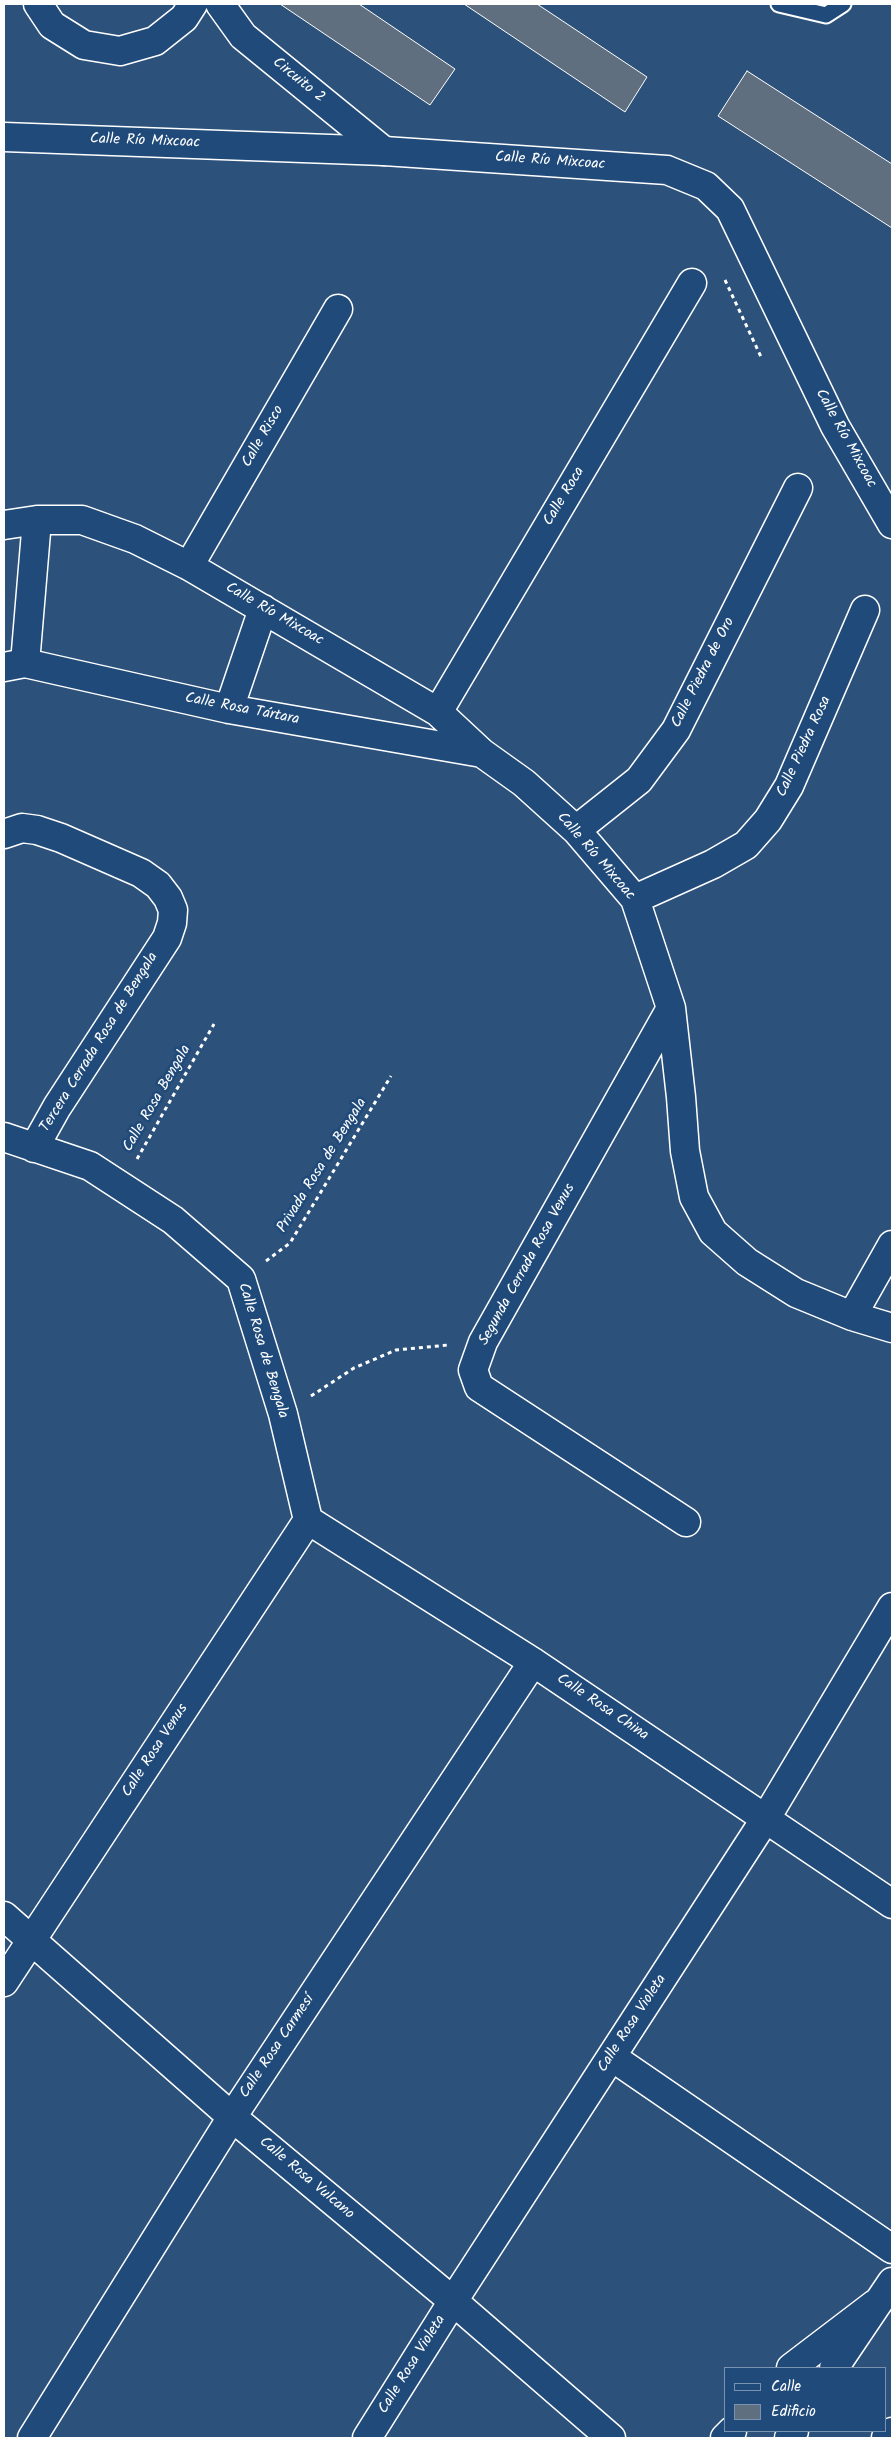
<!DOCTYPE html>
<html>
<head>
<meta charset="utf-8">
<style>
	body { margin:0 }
	#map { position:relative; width:896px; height:2442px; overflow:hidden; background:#2c517b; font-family:Kalam,sans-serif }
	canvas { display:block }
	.frame { position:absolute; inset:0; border:5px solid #fff; pointer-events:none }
	.legend { position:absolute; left:724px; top:2367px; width:162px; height:65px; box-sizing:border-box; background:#1f4a7a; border:1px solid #7992af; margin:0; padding:6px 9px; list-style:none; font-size:15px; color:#fff }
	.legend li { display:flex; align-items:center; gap:10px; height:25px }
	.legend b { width:25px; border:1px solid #7992af }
</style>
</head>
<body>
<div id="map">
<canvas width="896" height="2442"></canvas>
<div class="frame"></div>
<ul class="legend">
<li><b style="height:6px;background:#1f4a7a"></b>Calle</li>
<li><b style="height:14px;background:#5f6f7f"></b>Edificio</li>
</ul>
</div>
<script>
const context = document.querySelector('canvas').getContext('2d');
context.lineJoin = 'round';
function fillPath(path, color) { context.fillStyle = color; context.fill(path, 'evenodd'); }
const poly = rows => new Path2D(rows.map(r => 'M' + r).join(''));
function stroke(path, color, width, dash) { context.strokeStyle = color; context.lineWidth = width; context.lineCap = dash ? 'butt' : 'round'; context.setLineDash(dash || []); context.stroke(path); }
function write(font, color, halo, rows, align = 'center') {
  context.font = font + ' Kalam,sans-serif'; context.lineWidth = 5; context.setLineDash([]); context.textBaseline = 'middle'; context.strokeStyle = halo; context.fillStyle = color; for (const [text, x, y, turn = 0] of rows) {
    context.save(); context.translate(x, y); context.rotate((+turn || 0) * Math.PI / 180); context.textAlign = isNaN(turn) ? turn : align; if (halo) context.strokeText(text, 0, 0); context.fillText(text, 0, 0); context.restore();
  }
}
const building = poly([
	[280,4,359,4,455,69,430,105,280,4],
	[464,4,537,4,647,77,625,112,464,4],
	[747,71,892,164,892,228,718,116,747,71]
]);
fillPath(building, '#5f6f7f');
stroke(building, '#fff', 1);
const service = poly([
	[779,4,826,15,843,4]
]);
const minor = poly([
	[38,4,52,25,84,45,120,51,155,41,184,18,193,4],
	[220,4,243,36,384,151],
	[4,525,37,520,82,520,135,539,189,566,438,712,482,753,524,783,576,830,635,899,671,1008,681,1097,685,1151,694,1197,713,1232,747,1262,796,1293,852,1316,892,1328],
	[189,566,338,309],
	[25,663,37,520],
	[4,667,25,663,229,709,482,753],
	[229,709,263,609],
	[438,712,692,283],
	[576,830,639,780,676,730,798,488],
	[4,834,22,828,37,830,61,838,141,873,158,885,168,898,173,910,172,923,167,938,57,1107,34,1148],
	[635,899,713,864,746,845,768,820,789,786,865,610],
	[671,1008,483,1342,473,1370,479,1387,686,1522],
	[4,1137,90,1166,173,1220,241,1279,283,1414,308,1520],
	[852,1316,892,1245],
	[308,1520,533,1662,892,1904],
	[4,1916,232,2117,453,2301,611,2438],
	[4,1982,308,1520],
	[612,2057,892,2249],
	[32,2438,232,2117,533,1662],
	[367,2438,453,2301,766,1818,892,1607]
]);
const tertiary = poly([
	[4,137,384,151,667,170,706,186,730,209,835,426,892,524],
	[791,2368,875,2304],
	[725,2438,732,2431]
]);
const secondary = poly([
	[834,2368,892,2282],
	[789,2438,794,2431],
	[886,2438,892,2432]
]);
stroke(service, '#fff', 19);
stroke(minor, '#fff', 31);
stroke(tertiary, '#fff', 31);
stroke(secondary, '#fff', 31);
stroke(poly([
	[725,280,762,359],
	[137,1159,214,1024],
	[266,1261,290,1243,391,1076],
	[311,1396,354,1368,396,1350,448,1345]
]), '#fff', 3, [4, 4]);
stroke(service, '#1f4a7a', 15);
stroke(minor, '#1f4a7a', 28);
stroke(tertiary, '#1f4a7a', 28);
stroke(secondary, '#1f4a7a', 28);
write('15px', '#fff', '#1f4a7a', [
	["Circuito 2",298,81,39],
	["Calle Río Mixcoac",145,142,2],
	["Calle Río Mixcoac",550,162,4],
	["Calle Risco",264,437,-60],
	["Calle Río Mixcoac",845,439,61],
	["Calle Roca",565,497,-59],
	["Calle Río Mixcoac",274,615,30],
	["Calle Piedra de Oro",704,673,-63],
	["Calle Rosa Tártara",242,710,11],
	["Calle Piedra Rosa",805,747,-65],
	["Calle Río Mixcoac",595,857,49],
	["Tercera Cerrada Rosa de Bengala",100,1043,-58],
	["Calle Rosa Bengala",158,1099,-60],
	["Privada Rosa de Bengala",323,1166,-58],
	["Segunda Cerrada Rosa Venus",528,1265,-61],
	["Calle Rosa de Bengala",262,1351,73],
	["Calle Rosa China",602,1708,34],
	["Calle Rosa Venus",156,1751,-57],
	["Calle Rosa Violeta",633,2024,-57],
	["Calle Rosa Carmesí",278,2047,-56],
	["Calle Rosa Vulcano",306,2179,40],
	["Calle Rosa Violeta",413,2365,-58]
]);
</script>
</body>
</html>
